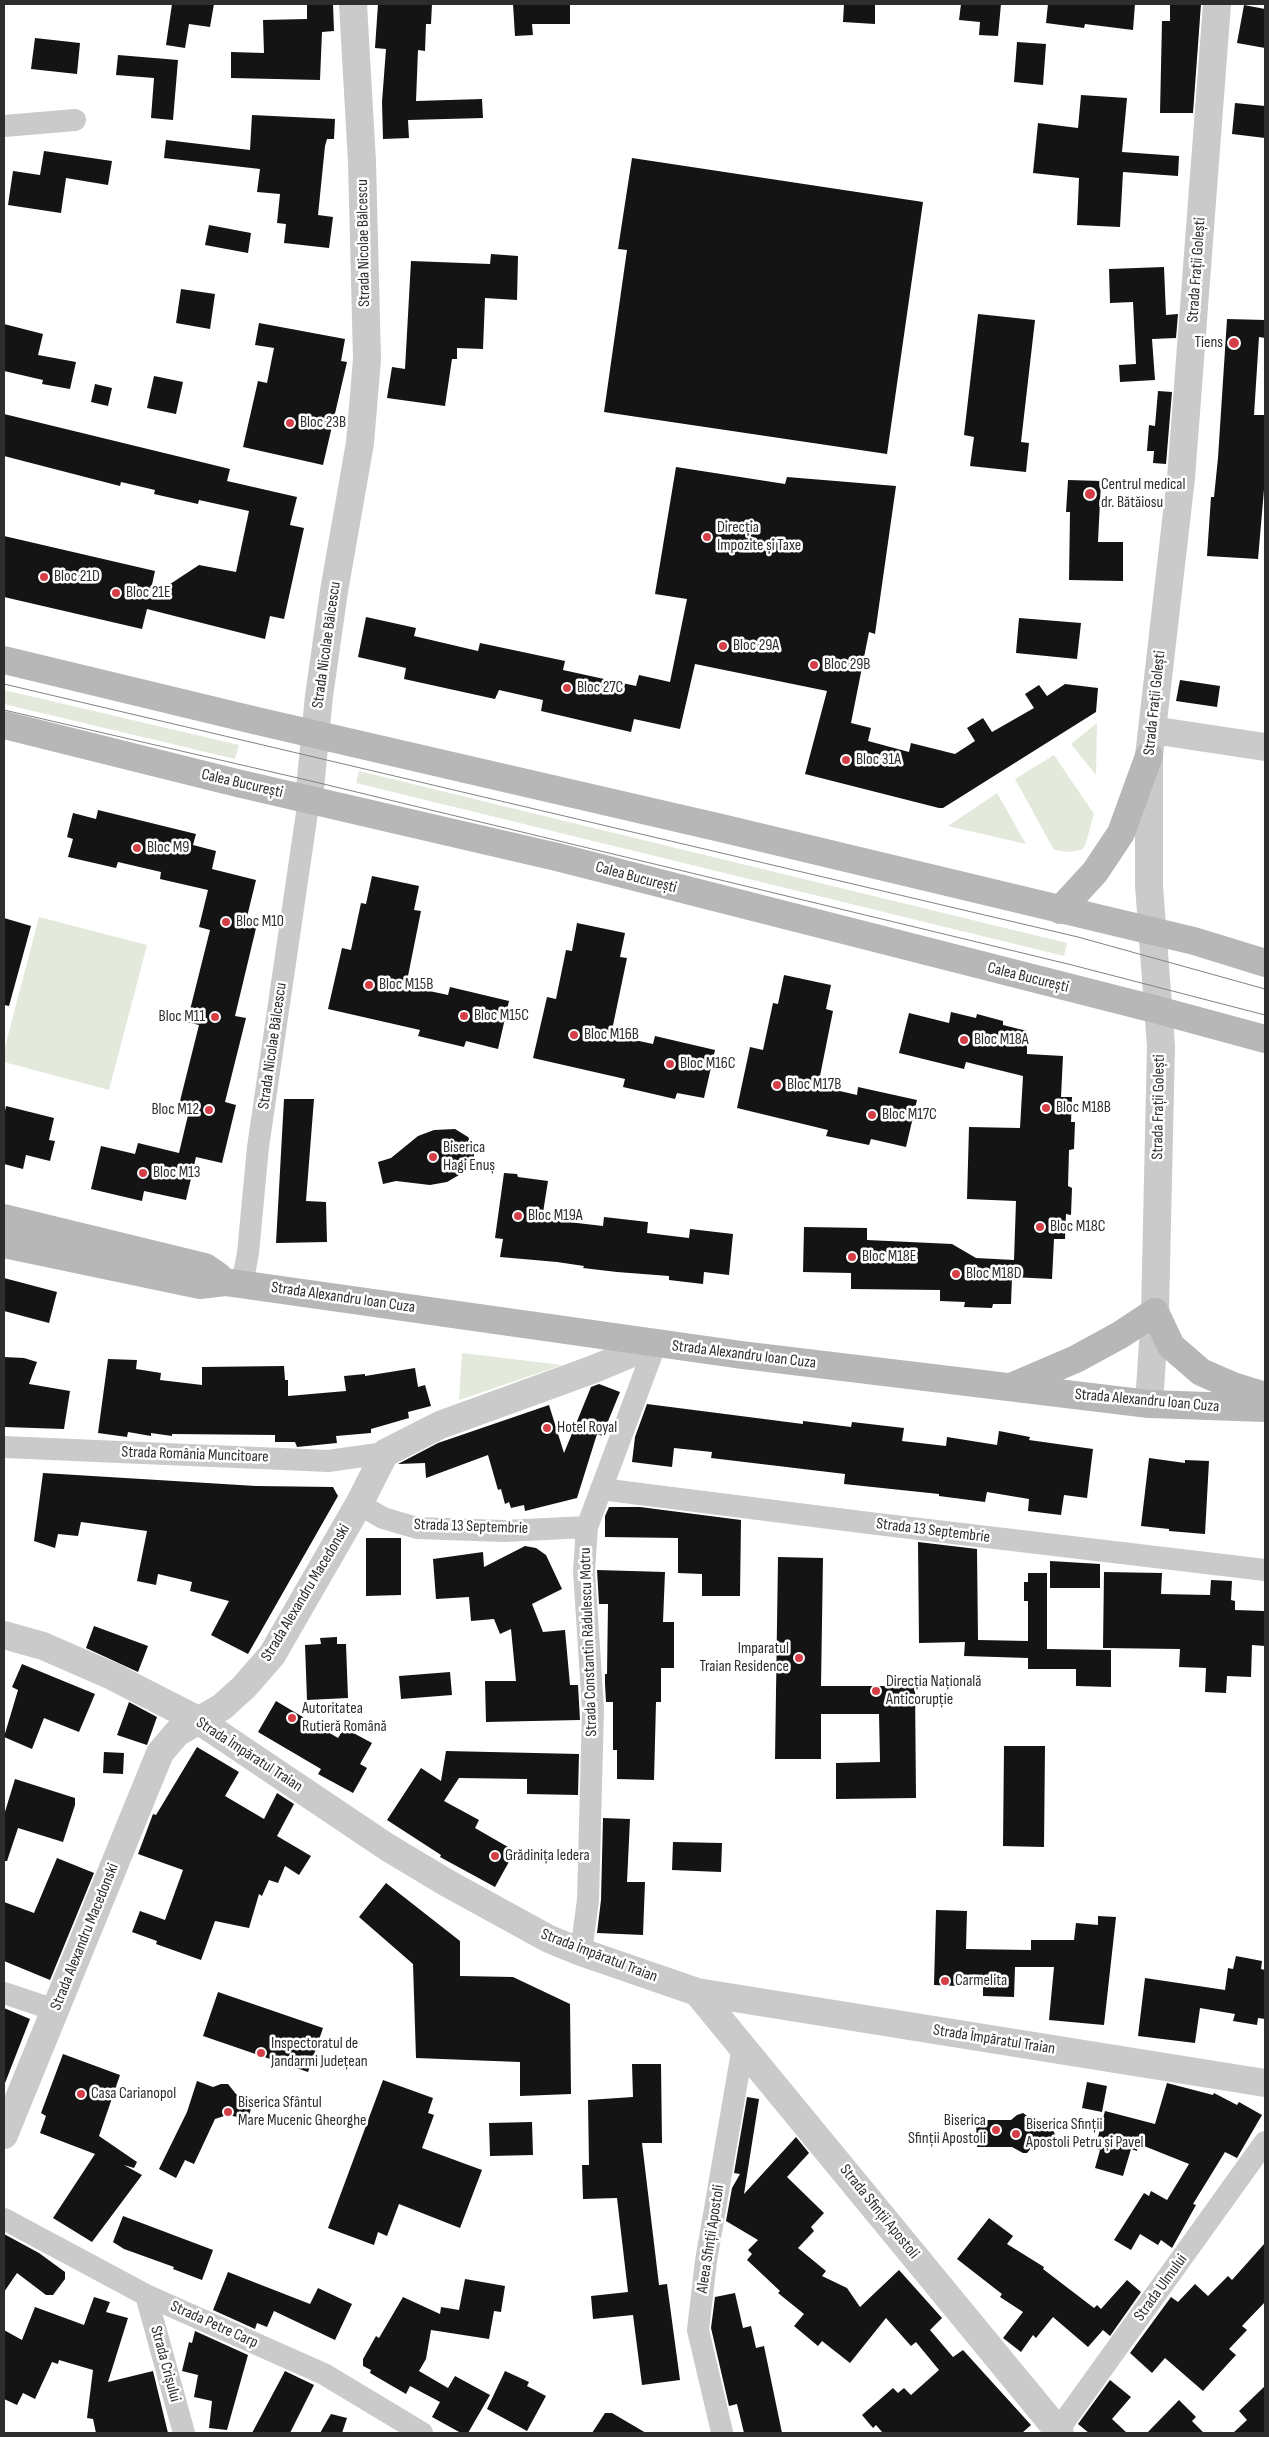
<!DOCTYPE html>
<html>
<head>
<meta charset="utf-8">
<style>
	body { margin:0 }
	#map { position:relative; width:1269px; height:2437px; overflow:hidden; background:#fff; font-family:"Sofia Sans Condensed",sans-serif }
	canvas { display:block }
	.frame { position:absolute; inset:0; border:5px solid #2d2d2d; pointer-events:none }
</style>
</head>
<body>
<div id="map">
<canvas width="1269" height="2437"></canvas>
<div class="frame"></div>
</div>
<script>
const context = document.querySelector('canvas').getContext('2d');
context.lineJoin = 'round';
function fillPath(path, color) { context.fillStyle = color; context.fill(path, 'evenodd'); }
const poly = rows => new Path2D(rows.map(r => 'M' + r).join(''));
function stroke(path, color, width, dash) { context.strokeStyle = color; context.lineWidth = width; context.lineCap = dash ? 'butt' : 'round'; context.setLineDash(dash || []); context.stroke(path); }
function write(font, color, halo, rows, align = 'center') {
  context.font = font + ' "Sofia Sans Condensed",sans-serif'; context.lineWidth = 5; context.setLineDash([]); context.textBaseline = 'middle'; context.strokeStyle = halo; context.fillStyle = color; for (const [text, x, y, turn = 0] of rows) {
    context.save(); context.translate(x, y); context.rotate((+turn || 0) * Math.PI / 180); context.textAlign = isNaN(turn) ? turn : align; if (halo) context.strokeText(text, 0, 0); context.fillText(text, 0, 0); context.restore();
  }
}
fillPath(poly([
	[4,690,239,745,235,759,4,704],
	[1097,723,1096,775,1071,744],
	[1054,755,1094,814,1085,846,1081,850,1068,852,1054,850,1015,779],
	[359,771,1067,943,1064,956,356,783],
	[997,793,1026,844,948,826],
	[39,917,147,945,109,1090,4,1062,4,1051],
	[462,1353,562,1365,459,1400]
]), '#e3e9db');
fillPath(poly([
	[172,4,214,4,210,27,189,24,185,48,166,45],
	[307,4,333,4,334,31,322,32,320,80,231,78,231,52,264,53,263,20,307,19],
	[378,4,432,4,431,24,426,24,425,51,418,50,416,101,482,99,483,118,408,120,409,138,383,139,382,102,386,49,375,48],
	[513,4,570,4,570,24,532,24,533,35,515,36],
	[844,4,875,4,875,24,843,22],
	[961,4,1001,4,998,36,979,35,980,22,959,20],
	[1048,4,1135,4,1133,30,1085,24,1084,28,1046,23],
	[1170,4,1201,4,1193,113,1160,113,1162,21,1170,21],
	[1244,5,1265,9,1265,48,1237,43],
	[35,38,80,43,77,74,31,69],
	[1017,42,1046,44,1043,85,1014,82],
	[118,55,178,60,173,120,151,118,154,78,116,75],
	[1081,95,1127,98,1122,152,1179,156,1178,176,1123,172,1120,227,1077,225,1079,178,1033,173,1038,123,1078,128],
	[1235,103,1265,106,1265,138,1232,134],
	[252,115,335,119,334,139,327,139,325,146,318,215,333,217,329,248,284,243,286,224,277,223,280,194,257,192,260,169,164,158,166,140,250,150],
	[44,151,112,161,108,185,66,178,61,213,8,205,13,171,40,175],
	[632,158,923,202,887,454,604,412,627,250,618,249],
	[209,225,251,233,248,253,205,245],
	[491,254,518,256,517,300,485,298,483,349,457,348,457,359,452,359,445,406,387,398,392,367,405,369,411,261,490,264],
	[1164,267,1166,315,1178,314,1176,338,1152,339,1155,380,1120,382,1119,365,1136,364,1133,302,1110,303,1109,269],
	[181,289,215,294,210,329,176,323],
	[978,314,1035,320,1021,442,1029,443,1026,472,970,466,974,437,964,435],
	[1227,319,1265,320,1265,338,1259,337,1254,415,1265,415,1265,478,1258,559,1207,556,1211,497,1214,497,1218,458],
	[259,323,345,339,341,361,347,362,323,465,243,447,258,381,267,383,274,348,255,345],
	[4,324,43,334,38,355,76,362,70,389,42,384,43,380,4,371],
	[154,376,183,382,176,414,147,408],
	[95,384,112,388,108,406,91,402],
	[1158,391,1172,392,1166,464,1153,463,1154,451,1147,451,1149,425,1155,426],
	[4,414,230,469,227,481,297,497,290,525,304,528,284,619,270,616,265,639,147,609,142,629,4,597,4,536,155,571,149,598,199,565,236,572,249,511,199,500,198,504,154,494,155,490,121,482,120,486,4,456],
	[676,467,785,484,787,477,896,486,875,634,869,632,851,723,871,728,868,741,909,752,911,743,955,754,975,741,967,728,983,718,992,732,1034,708,1025,694,1039,685,1047,696,1065,684,1098,688,1096,712,943,808,939,808,805,774,827,691,695,664,680,729,634,719,631,732,541,711,543,700,499,690,495,699,404,679,406,668,358,657,366,617,416,628,414,636,478,651,480,643,565,661,563,670,636,686,639,675,670,682,687,599,655,594],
	[1068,480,1101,481,1098,542,1123,542,1123,581,1069,580,1070,512,1066,512],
	[1019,618,1081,623,1077,659,1016,653],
	[1180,680,1220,686,1217,707,1176,701],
	[98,810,196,834,193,845,216,851,212,869,256,880,246,921,257,924,235,1016,246,1018,225,1102,236,1105,222,1163,196,1157,186,1200,144,1191,142,1201,91,1189,101,1146,135,1154,138,1143,179,1153,189,1111,178,1109,199,1025,187,1022,210,930,199,927,208,890,160,879,161,872,118,862,116,868,68,857,73,839,67,837,73,813,96,819],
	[372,876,419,886,414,910,421,911,406,986,448,995,450,987,509,1001,498,1049,466,1041,464,1047,418,1036,420,1030,328,1009,342,948,351,950,361,903,366,904],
	[4,918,31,926,9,1006,4,1005],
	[577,923,625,933,620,957,627,958,611,1035,653,1044,655,1036,715,1050,704,1098,677,1093,675,1099,623,1087,625,1079,533,1058,547,997,556,999,566,950,572,951],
	[784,975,831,985,826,1009,833,1011,818,1086,857,1095,858,1087,917,1100,906,1147,871,1139,869,1145,826,1136,828,1130,737,1108,750,1047,763,1050,773,1003,778,1004],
	[951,1012,976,1018,977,1014,1003,1021,1003,1025,1027,1031,1027,1054,1063,1056,1061,1097,1072,1097,1071,1122,1075,1122,1074,1149,1069,1150,1068,1186,1072,1188,1071,1215,1066,1214,1065,1239,1054,1239,1052,1279,1012,1277,1011,1304,993,1304,992,1308,964,1307,965,1302,940,1301,940,1290,851,1289,851,1273,803,1272,804,1227,867,1228,867,1240,952,1244,976,1258,1014,1260,1016,1201,967,1199,969,1127,1020,1128,1023,1076,966,1062,964,1069,899,1053,909,1013,949,1023],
	[284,1099,314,1099,306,1201,326,1202,327,1242,276,1243],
	[6,1106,54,1118,49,1140,55,1141,50,1161,26,1155,23,1169,4,1164,4,1116],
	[455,1129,468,1137,474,1147,474,1157,466,1171,447,1182,430,1185,396,1181,383,1184,378,1162,391,1158,418,1136,434,1130],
	[504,1173,517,1174,518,1177,548,1181,542,1219,603,1226,604,1217,648,1222,647,1233,689,1238,690,1229,733,1234,729,1275,704,1272,703,1284,669,1280,669,1276,617,1272,583,1268,584,1266,557,1262,500,1257,503,1239,495,1238],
	[4,1278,57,1292,49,1323,4,1311],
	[4,1357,24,1358,37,1362,29,1384,70,1391,64,1429,4,1427],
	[108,1359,137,1360,136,1369,161,1373,160,1380,202,1385,202,1367,284,1366,285,1380,288,1380,288,1396,346,1391,344,1376,365,1374,365,1376,415,1368,418,1387,425,1385,431,1406,408,1412,409,1418,371,1429,371,1433,336,1436,337,1443,297,1447,295,1442,275,1442,275,1435,172,1434,172,1436,151,1433,151,1436,128,1432,127,1437,98,1433],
	[599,1384,620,1392,602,1436,597,1434,577,1498,525,1511,524,1505,511,1508,509,1502,505,1504,501,1489,498,1490,488,1455,426,1478,425,1463,398,1464,438,1443,549,1405,564,1453,591,1387],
	[647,1404,803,1424,803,1421,851,1427,852,1422,904,1428,902,1441,946,1446,947,1437,997,1445,999,1431,1030,1437,1029,1440,1093,1449,1087,1498,1064,1495,1061,1515,1028,1511,1029,1499,987,1492,985,1502,939,1496,939,1494,844,1484,845,1474,711,1458,712,1452,674,1448,672,1467,632,1462,635,1437],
	[1149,1458,1185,1463,1185,1460,1209,1461,1205,1534,1169,1531,1169,1529,1141,1526],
	[43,1473,256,1486,333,1487,338,1496,248,1654,211,1635,229,1601,190,1591,192,1582,158,1574,156,1585,137,1581,147,1531,81,1522,78,1536,58,1534,55,1548,34,1541],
	[609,1507,640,1507,741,1520,740,1596,702,1596,702,1574,678,1573,678,1538,605,1537,605,1516],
	[366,1538,401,1538,401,1595,366,1596],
	[918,1542,977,1549,978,1640,1028,1641,1028,1601,1024,1601,1024,1582,1028,1582,1028,1573,1047,1573,1047,1649,1111,1650,1111,1687,1076,1686,1076,1669,1028,1669,1028,1658,964,1656,965,1642,919,1643],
	[525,1546,536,1548,546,1555,562,1589,532,1604,543,1632,565,1630,570,1685,578,1685,580,1720,486,1722,485,1681,516,1681,511,1629,500,1634,494,1619,471,1621,469,1597,436,1599,433,1559,483,1552,484,1567],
	[778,1557,823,1558,821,1686,915,1686,916,1798,836,1799,836,1763,880,1762,879,1714,821,1714,821,1759,775,1759],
	[1050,1561,1100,1564,1100,1588,1050,1588],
	[597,1570,665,1572,663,1622,674,1622,674,1668,661,1668,661,1702,656,1702,654,1780,617,1779,617,1750,613,1750,613,1702,606,1702,605,1684,605,1674,607,1674,608,1604,599,1604],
	[1104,1572,1162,1573,1161,1594,1210,1595,1211,1580,1232,1581,1231,1600,1235,1601,1235,1610,1265,1611,1265,1646,1252,1645,1251,1677,1227,1676,1226,1693,1205,1692,1206,1668,1179,1667,1180,1649,1103,1648],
	[94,1626,148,1646,138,1672,86,1648],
	[337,1637,337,1644,346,1644,348,1698,307,1700,305,1645,321,1644,320,1638],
	[22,1664,95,1694,79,1732,44,1718,32,1749,4,1737,18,1690,12,1687],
	[450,1672,452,1695,401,1699,399,1676],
	[276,1701,338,1738,344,1728,372,1743,360,1764,367,1768,353,1793,318,1774,321,1769,258,1732],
	[129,1702,157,1717,147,1745,117,1735],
	[1004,1746,1045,1746,1044,1847,1003,1846],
	[197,1747,239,1772,225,1796,264,1819,277,1793,294,1804,277,1836,311,1856,299,1875,285,1866,278,1883,269,1880,262,1896,259,1894,249,1928,215,1921,201,1960,156,1944,157,1941,132,1932,140,1911,165,1920,183,1870,138,1854,153,1814,156,1815],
	[446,1751,579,1754,578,1795,527,1794,527,1779,459,1778,444,1801,479,1820,475,1828,515,1851,495,1887,440,1857,441,1855,387,1820,421,1768,441,1781],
	[104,1752,124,1753,123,1774,103,1773],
	[15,1779,75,1798,75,1805,63,1842,18,1828,7,1861,4,1861,4,1815],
	[603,1818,630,1819,627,1882,645,1882,643,1935,597,1933,601,1900],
	[673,1842,722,1843,721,1872,672,1870],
	[57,1858,94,1873,50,1980,4,1961,4,1902,34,1913],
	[386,1883,460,1941,460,1976,513,1977,570,2004,571,2094,520,2096,520,2062,416,2058,413,1964,359,1917],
	[936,1910,967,1911,966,1949,1031,1950,1031,1940,1074,1940,1076,1923,1098,1925,1098,1916,1116,1917,1104,2025,1049,2020,1054,1967,1015,1967,1014,1997,983,1996,983,1987,934,1985],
	[1236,1956,1262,1961,1261,1969,1265,1970,1265,2019,1258,2018,1257,2025,1233,2021,1235,2014,1200,2008,1195,2043,1138,2036,1145,1978,1225,1990,1228,1968,1233,1969],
	[218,1992,323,2028,308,2072,203,2036],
	[4,2008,30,2019,5,2083,4,2083],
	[63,2054,120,2075,99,2136,137,2162,134,2168,124,2165,142,2175,92,2242,53,2218,95,2154,40,2133,46,2116,41,2113],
	[632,2064,661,2064,662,2143,642,2143,659,2285,667,2284,680,2380,642,2385,633,2315,593,2319,591,2296,628,2292,617,2198,583,2199,582,2165,589,2165,588,2100,633,2097],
	[383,2080,433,2098,428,2113,434,2115,422,2148,482,2170,460,2228,399,2204,387,2236,378,2232,374,2245,328,2228],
	[197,2081,213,2087,221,2084,228,2084,236,2094,248,2100,251,2109,249,2115,243,2118,227,2115,215,2119,194,2164,185,2160,176,2178,159,2169,187,2112],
	[1087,2082,1107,2086,1102,2112,1082,2108],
	[1167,2083,1213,2095,1214,2093,1237,2105,1239,2102,1262,2115,1237,2158,1225,2152,1193,2204,1196,2205,1172,2248,1161,2240,1158,2245,1140,2234,1131,2250,1114,2240,1144,2193,1149,2196,1151,2191,1167,2200,1189,2164,1139,2144,1137,2151,1131,2149,1123,2176,1095,2168,1100,2150,1095,2148,1105,2111,1155,2124],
	[747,2097,759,2099,744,2194,796,2137,809,2153,787,2177,824,2213,811,2227,814,2231,798,2248,826,2271,822,2276,847,2288,860,2307,899,2270,942,2318,930,2330,953,2357,963,2350,1031,2425,1022,2433,883,2433,876,2425,873,2428,862,2415,893,2388,898,2393,904,2388,911,2395,939,2370,916,2342,911,2346,886,2318,850,2363,822,2341,818,2346,794,2326,804,2314,778,2293,780,2291,747,2260,752,2254,748,2250,758,2240,726,2221,732,2188,740,2174,734,2173],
	[1023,2113,1033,2120,1049,2122,1053,2126,1055,2136,1050,2145,1032,2147,1027,2153,1023,2153,1012,2147,977,2147,976,2120,1011,2120,1017,2115],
	[532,2122,533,2155,490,2156,489,2123],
	[123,2216,213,2250,202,2280,173,2269,174,2267,124,2249,113,2242],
	[989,2218,1013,2236,1007,2244,1044,2267,1043,2269,1094,2308,1097,2305,1101,2309,1127,2280,1141,2292,1110,2336,1103,2330,1088,2347,1053,2317,1036,2338,1033,2335,1021,2352,1003,2338,1023,2312,1000,2297,1002,2294,957,2259],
	[4,2234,39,2253,65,2272,65,2279,53,2295,46,2295,17,2273,4,2292],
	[1265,2243,1265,2302,1242,2326,1247,2330,1229,2349,1236,2355,1203,2391,1165,2358,1152,2373,1130,2353,1171,2297,1178,2302,1195,2284,1208,2296,1228,2276,1232,2280],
	[228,2272,310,2304,318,2288,352,2304,335,2340,274,2311,267,2327,257,2323,255,2329,213,2310],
	[465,2279,505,2286,501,2312,494,2311,489,2339,431,2330,426,2359,419,2371,448,2388,455,2376,490,2395,468,2433,461,2433,432,2417,440,2402,410,2386,406,2394,370,2373,371,2370,363,2366,363,2359,376,2336,379,2338,403,2297,440,2314,441,2307,459,2310],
	[735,2293,743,2328,751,2326,756,2348,764,2346,782,2433,744,2433,737,2404,729,2406,711,2328,715,2297],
	[94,2297,110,2302,106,2312,128,2318,108,2382,153,2371,168,2433,96,2433,93,2419,87,2418,93,2370,59,2360,58,2364,52,2362,35,2399,23,2393,17,2405,4,2399,4,2330,22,2340,35,2307,84,2325],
	[195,2331,248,2355,227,2430,209,2428,212,2401,194,2397,198,2375,182,2371,189,2342,192,2343],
	[285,2371,314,2385,290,2433,252,2433],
	[505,2371,529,2382,527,2386,546,2396,527,2431,487,2409],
	[1110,2380,1131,2397,1112,2419,1127,2433,1089,2433,1078,2424],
	[1265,2386,1265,2433,1233,2433,1247,2420,1239,2411],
	[1179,2400,1196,2417,1192,2421,1204,2433,1147,2433],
	[605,2413,612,2413,646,2433,592,2433],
	[331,2414,347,2418,342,2433,320,2433]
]), '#141414');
stroke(poly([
	[4,126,75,120],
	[242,1284,248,1253,258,1147,309,799],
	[4,1447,328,1461,385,1453],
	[601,1489,869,1523,1265,1570],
	[359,1504,383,1518,417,1528,504,1531,587,1527],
	[581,1952,588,1900,593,1709,584,1571,587,1527,656,1343],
	[4,1993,55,2010],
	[4,2219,146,2295,324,2374,422,2433],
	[146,2295,184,2433],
	[722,2432,698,2330,706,2261,743,2046],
	[1056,2433,1265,2142]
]), '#cacaca', 22);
stroke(poly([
	[1152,730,1265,747],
	[309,799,319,696,334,591,360,443,367,359,362,162,353,4],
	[1149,1404,1155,1312,1161,1046,1149,886,1149,756,1181,478,1217,4],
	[4,1635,43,1646,112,1676,198,1720,387,1847,447,1883,549,1939,581,1952,697,1992,1265,2083],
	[697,1992,1060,2433],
	[4,2135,160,1753,177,1733,222,1707,244,1687,272,1655,359,1504,385,1453,440,1425,594,1369,656,1343]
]), '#cacaca', 28);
stroke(poly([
	[4,660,253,720,721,828,1085,915,1194,941,1265,963],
	[4,725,237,783,557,857,1158,1010,1265,1039],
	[1060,910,1095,872,1121,833,1149,756],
	[4,1218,205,1267,218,1276],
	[4,1244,200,1285,225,1282,742,1355,1149,1404,1265,1408],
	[1013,1386,1076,1359,1120,1335,1155,1312,1171,1346,1201,1372,1233,1386,1265,1396]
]), '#b7b7b7', 28);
stroke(poly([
	[4,684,1078,937,1265,989],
	[4,710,311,781,1072,965,1265,1015]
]), '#828282', 1);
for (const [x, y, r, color] of [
	[1234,343,6,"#d53e46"],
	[290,423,5,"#d53e46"],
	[1090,494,6,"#d53e46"],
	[707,537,5,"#d53e46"],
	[44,577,5,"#d53e46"],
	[116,593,5,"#d53e46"],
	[723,646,5,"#d53e46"],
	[814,665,5,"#d53e46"],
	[567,688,5,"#d53e46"],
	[846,760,5,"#d53e46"],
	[137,848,5,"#d53e46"],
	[226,922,5,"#d53e46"],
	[369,985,5,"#d53e46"],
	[464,1016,5,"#d53e46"],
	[215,1017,5,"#d53e46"],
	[574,1035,5,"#d53e46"],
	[964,1040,5,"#d53e46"],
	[670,1064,5,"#d53e46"],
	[777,1085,5,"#d53e46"],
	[1046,1108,5,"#d53e46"],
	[209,1110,5,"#d53e46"],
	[872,1115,5,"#d53e46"],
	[433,1157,5,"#d53e46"],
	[143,1173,5,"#d53e46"],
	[518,1216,5,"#d53e46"],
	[1040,1227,5,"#d53e46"],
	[852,1257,5,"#d53e46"],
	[956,1274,5,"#d53e46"],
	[547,1428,5,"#d53e46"],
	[799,1658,5,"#d53e46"],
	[876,1691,5,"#d53e46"],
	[292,1718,5,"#d53e46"],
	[495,1856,5,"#d53e46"],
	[945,1981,5,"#d53e46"],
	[261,2053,5,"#d53e46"],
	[81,2094,5,"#d53e46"],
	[228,2112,5,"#d53e46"],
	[996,2130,5,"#d53e46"],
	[1016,2134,5,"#d53e46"]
]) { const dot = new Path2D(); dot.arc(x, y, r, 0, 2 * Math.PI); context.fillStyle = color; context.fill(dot); stroke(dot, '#fff', 2); }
write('16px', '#2d2d2d', '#fff', [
	["Strada Nicolae Bălcescu",364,243,-91],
	["Strada Frații Golești",1197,270,-86],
	["Strada Nicolae Bălcescu",327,645,-82],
	["Strada Frații Golești",1155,703,-84],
	["Calea București",242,784,13],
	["Calea București",636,878,15],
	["Calea București",1028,978,14],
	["Strada Nicolae Bălcescu",273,1046,-82],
	["Strada Frații Golești",1159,1107,-89],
	["Strada Alexandru Ioan Cuza",343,1298,8],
	["Strada Alexandru Ioan Cuza",744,1355,7],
	["Strada Alexandru Ioan Cuza",1147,1401,5],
	["Strada România Muncitoare",195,1455,2],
	["Strada 13 Septembrie",471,1527,2],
	["Strada 13 Septembrie",933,1531,7],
	["Strada Alexandru Macedonski",306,1593,-59],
	["Strada Constantin Rădulescu Motru",589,1642,-92],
	["Strada Împăratul Traian",249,1755,33],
	["Strada Alexandru Macedonski",85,1937,-68],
	["Strada Împăratul Traian",599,1956,21],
	["Strada Împăratul Traian",994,2040,9],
	["Strada Sfinții Apostoli",879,2212,51],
	["Aleea Sfinții Apostoli",711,2239,-81],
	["Strada Ulmului",1161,2288,-54],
	["Strada Petre Carp",214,2325,24],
	["Strada Crișului",165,2364,75]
]);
write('16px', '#2d2d2d', '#fff', [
	["Tiens",1223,343,"right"],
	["Bloc 23B",300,423],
	["Centrul medical",1101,485],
	["dr. Bătăiosu",1101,503],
	["Direcția",717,528],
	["Impozite și Taxe",717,546],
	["Bloc 21D",54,577],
	["Bloc 21E",126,593],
	["Bloc 29A",733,646],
	["Bloc 29B",824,665],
	["Bloc 27C",577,688],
	["Bloc 31A",856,760],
	["Bloc M9",147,848],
	["Bloc M10",236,922],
	["Bloc M15B",379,985],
	["Bloc M15C",474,1016],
	["Bloc M11",205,1017,"right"],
	["Bloc M16B",584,1035],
	["Bloc M18A",974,1040],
	["Bloc M16C",680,1064],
	["Bloc M17B",787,1085],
	["Bloc M18B",1056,1108],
	["Bloc M12",199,1110,"right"],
	["Bloc M17C",882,1115],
	["Biserica",443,1148],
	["Hagi Enuș",443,1166],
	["Bloc M13",153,1173],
	["Bloc M19A",528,1216],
	["Bloc M18C",1050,1227],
	["Bloc M18E",862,1257],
	["Bloc M18D",966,1274],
	["Hotel Royal",557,1428],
	["Imparatul",789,1649,"right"],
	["Traian Residence",789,1667,"right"],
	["Direcția Națională",886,1682],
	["Anticorupție",886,1700],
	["Autoritatea",302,1709],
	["Rutieră Română",302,1727],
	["Grădinița Iedera",505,1856],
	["Carmelita",955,1981],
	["Inspectoratul de",271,2044],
	["Jandarmi Județean",271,2062],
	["Casa Carianopol",91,2094],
	["Biserica Sfântul",238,2103],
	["Mare Mucenic Gheorghe",238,2121],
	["Biserica",986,2121,"right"],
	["Sfinții Apostoli",986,2139,"right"],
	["Biserica Sfinții",1026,2125],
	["Apostoli Petru și Pavel",1026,2143]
], 'left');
</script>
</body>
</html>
